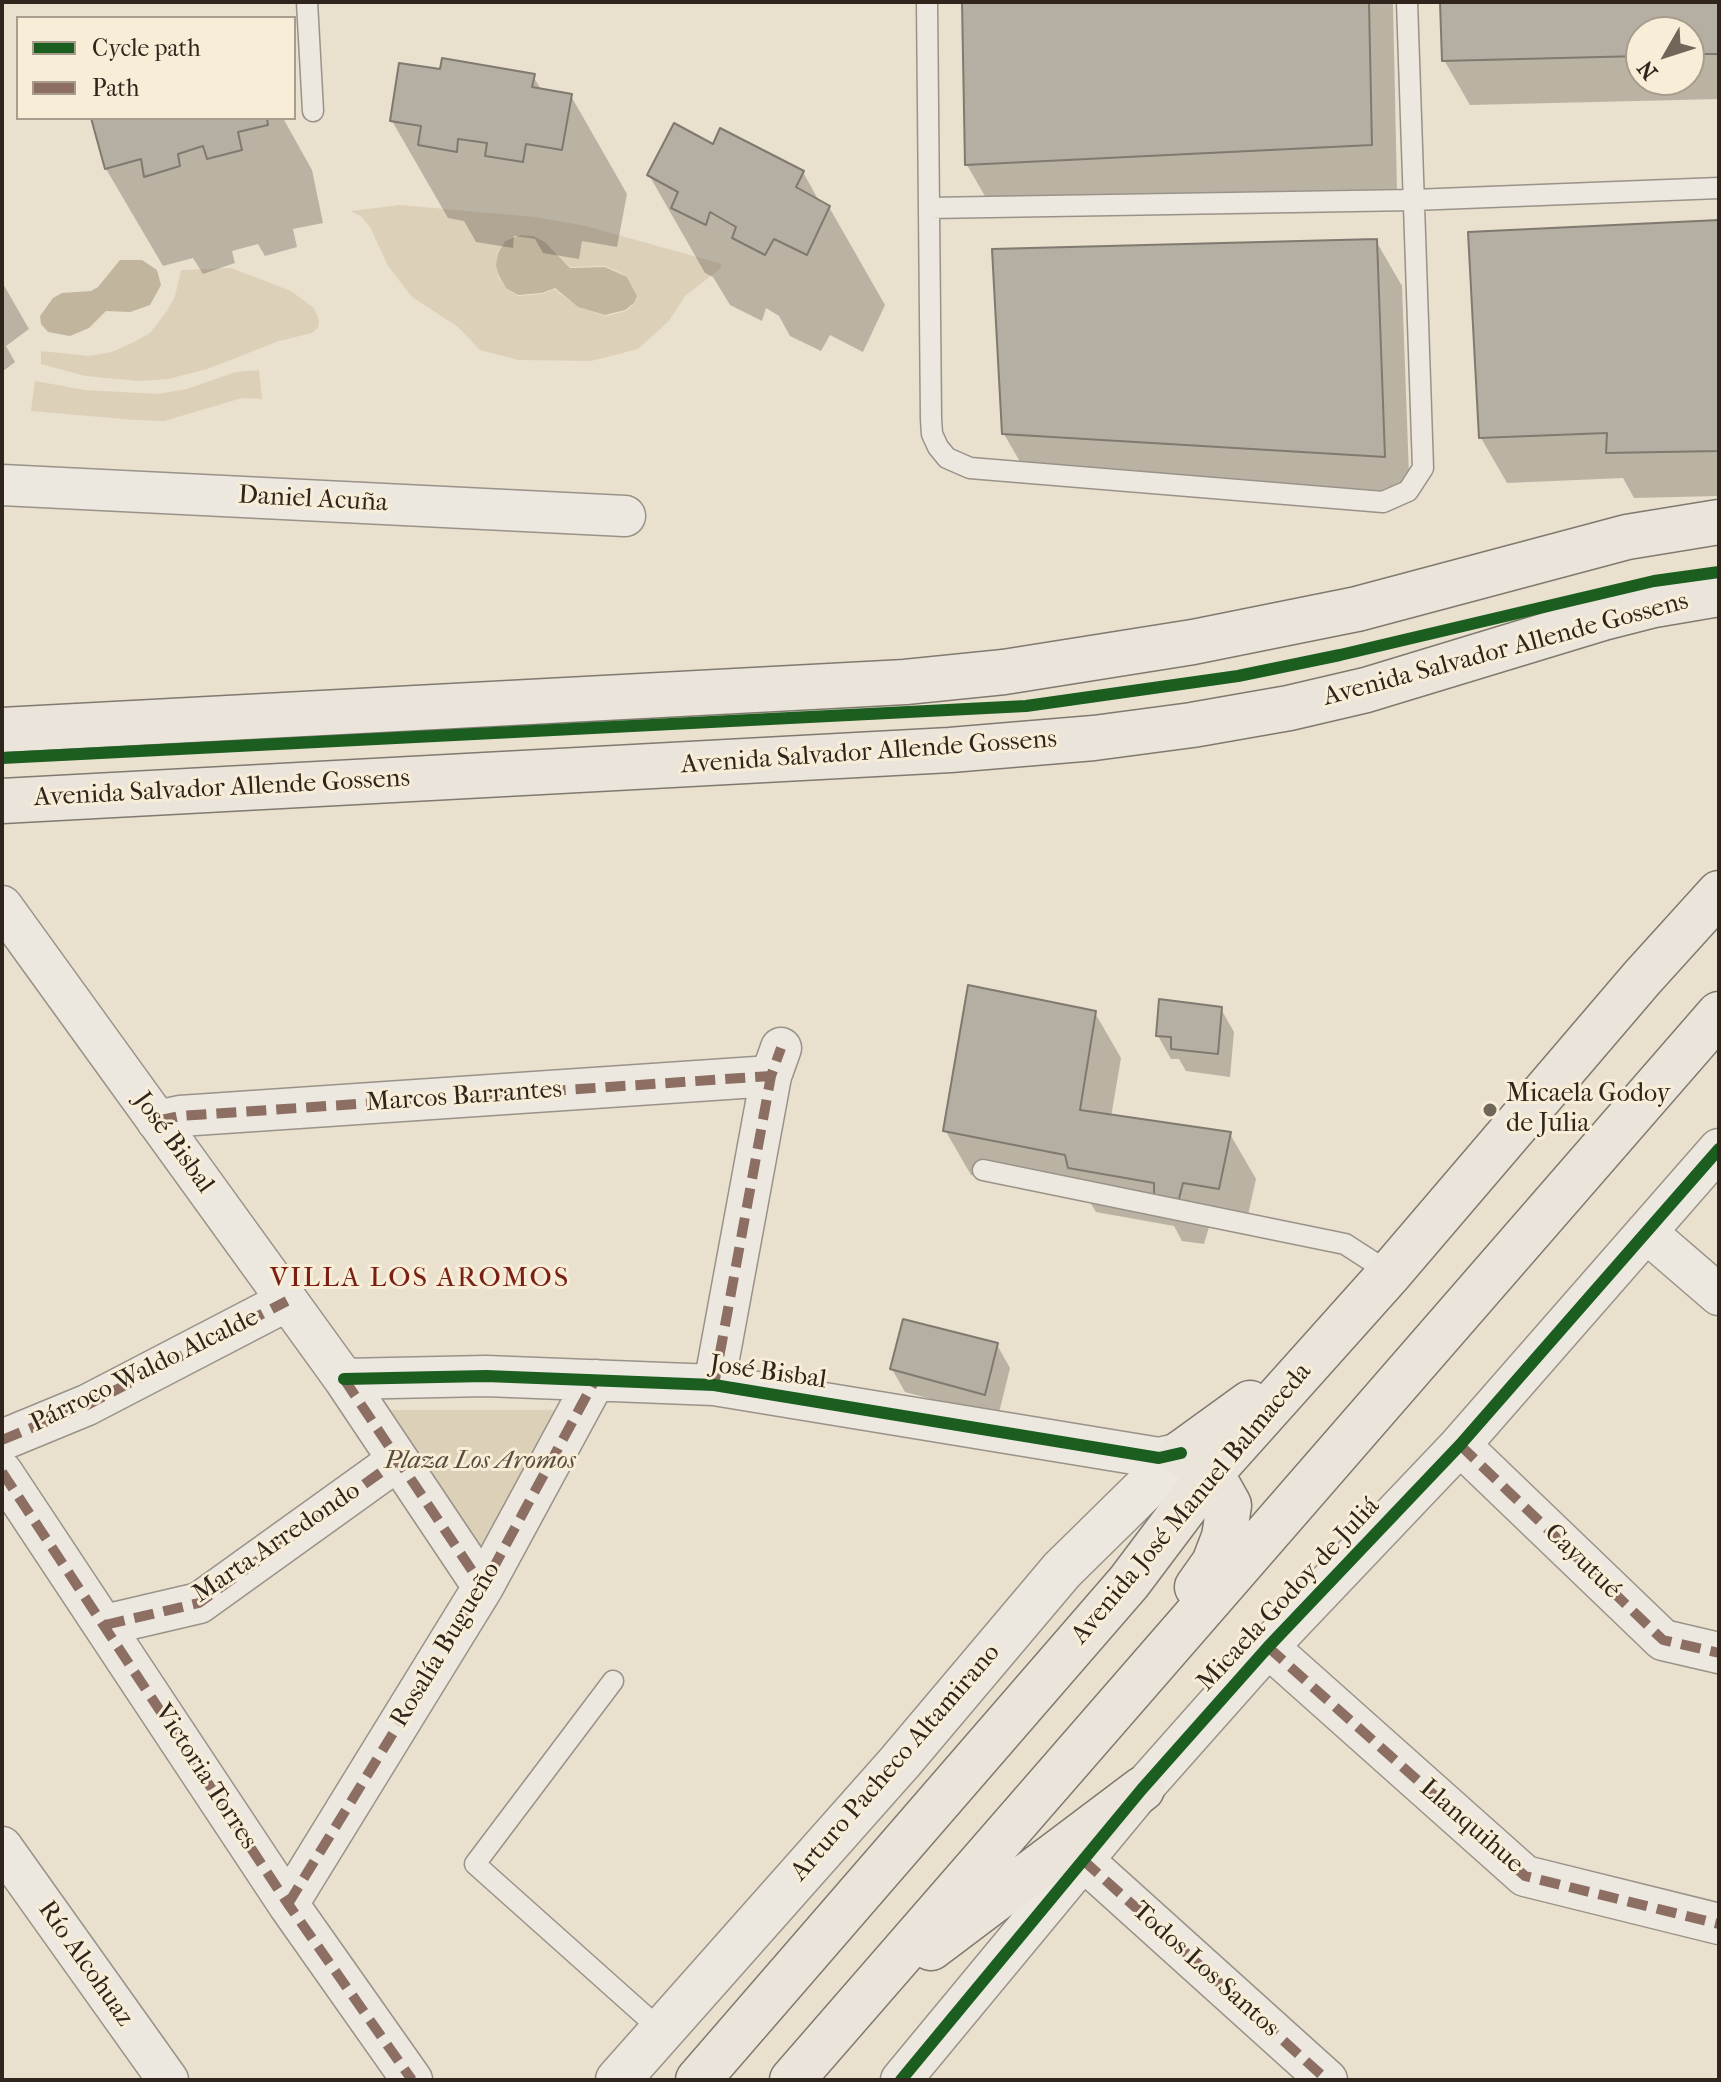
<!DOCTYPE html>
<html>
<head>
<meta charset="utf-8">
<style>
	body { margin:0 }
	#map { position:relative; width:1721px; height:2082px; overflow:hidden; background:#e9e0ce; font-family:"IM FELL French Canon",serif }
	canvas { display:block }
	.frame { position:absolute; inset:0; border:4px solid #2f251c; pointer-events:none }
	.legend { position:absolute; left:16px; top:16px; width:280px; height:104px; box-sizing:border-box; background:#f8edd7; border:2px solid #a89d8c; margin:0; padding:10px 14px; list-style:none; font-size:24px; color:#2f251c }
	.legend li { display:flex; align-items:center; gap:16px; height:40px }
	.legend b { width:40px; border:2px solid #a89d8c }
	.north { position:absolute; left:1625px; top:16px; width:80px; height:80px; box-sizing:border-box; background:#f8edd7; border:2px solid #a89d8c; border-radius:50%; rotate:231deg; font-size:22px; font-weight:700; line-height:32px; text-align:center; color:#2f251c }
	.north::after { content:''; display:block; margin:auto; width:28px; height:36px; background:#70665a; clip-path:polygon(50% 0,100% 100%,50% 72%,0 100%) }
</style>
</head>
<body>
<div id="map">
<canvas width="1721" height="2082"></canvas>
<div class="frame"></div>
<ul class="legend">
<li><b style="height:10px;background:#1b5e20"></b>Cycle path</li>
<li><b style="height:10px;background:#8d6e63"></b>Path</li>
</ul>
<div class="north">N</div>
</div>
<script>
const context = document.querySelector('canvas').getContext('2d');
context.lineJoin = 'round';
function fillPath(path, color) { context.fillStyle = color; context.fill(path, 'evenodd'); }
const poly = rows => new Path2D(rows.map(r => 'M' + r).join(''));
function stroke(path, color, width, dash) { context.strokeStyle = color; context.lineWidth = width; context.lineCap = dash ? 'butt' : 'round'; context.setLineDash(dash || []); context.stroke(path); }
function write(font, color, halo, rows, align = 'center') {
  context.font = font + ' "IM FELL French Canon",serif'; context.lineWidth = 6; context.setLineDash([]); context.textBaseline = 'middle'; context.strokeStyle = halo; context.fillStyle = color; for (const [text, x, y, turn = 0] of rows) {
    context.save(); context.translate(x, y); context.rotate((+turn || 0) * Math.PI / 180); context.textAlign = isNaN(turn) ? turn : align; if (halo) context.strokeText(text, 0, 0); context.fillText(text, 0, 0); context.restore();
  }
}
fillPath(poly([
	[400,205,536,217,586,226,722,264,720,269,685,296,669,321,638,349,591,361,518,360,480,350,458,327,412,297,388,266,370,227,362,217,351,211],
	[521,235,534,236,544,241,570,267,605,266,619,272,627,277,637,296,634,304,626,311,606,316,578,307,554,289,542,294,518,296,506,288,498,277,497,253,505,241],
	[231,268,291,291,314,308,319,320,318,328,312,333,279,341,207,369,168,379,139,381,85,376,41,364,41,351,89,356,112,352,132,343,150,333,167,311,175,296,181,270],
	[259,370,262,399,242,398,164,421,135,420,31,411,35,381,85,390,157,394,187,389,236,372],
	[380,1410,564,1410,496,1544,475,1548]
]), '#ddd0b8');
fillPath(poly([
	[521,235,534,236,545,242,570,268,605,267,627,277,637,296,634,303,625,310,605,315,578,307,555,288,542,293,518,295,506,288,499,276,496,265,498,253,505,241],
	[120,260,142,260,157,270,161,285,150,305,130,312,106,311,89,328,70,336,48,332,41,324,40,316,53,298,62,293,91,291,98,287]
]), '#c2b59e');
fillPath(poly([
	[964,2,1393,2,1397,190,993,210,967,165],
	[1442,2,1719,2,1719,99,1470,105,1444,60],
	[1641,32,1689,32,1689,80,1641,80],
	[441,72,533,76,542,91,571,96,627,194,617,247,582,241,579,259,543,253,535,239,514,236,513,248,476,242,464,221,448,218,392,121],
	[93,118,283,118,312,170,323,223,293,229,297,247,265,256,258,244,232,251,235,263,203,274,193,258,163,266,106,169],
	[714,147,803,172,820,203,829,207,885,305,863,352,830,335,821,351,790,336,779,316,766,308,762,321,730,305,713,277,705,273,649,175],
	[1719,222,1719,496,1634,498,1623,478,1507,483,1481,438],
	[1376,241,1402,286,1410,502,1030,479,1004,434],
	[2,282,29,329,6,346,15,362,2,372],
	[1221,1009,1234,1032,1230,1077,1186,1071,1179,1059,1171,1059,1158,1036],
	[1095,1013,1121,1058,1111,1117,1230,1134,1256,1179,1244,1233,1209,1227,1204,1244,1182,1241,1174,1226,1096,1212,1088,1199,971,1175,945,1130],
	[997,1345,1010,1368,998,1417,905,1392,892,1369]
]), '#0003');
const building = poly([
	[962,2,1369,2,1372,145,965,165,962,2],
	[1440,2,1719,2,1719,54,1689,54,1689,32,1641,32,1641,56,1442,61,1440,2],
	[442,58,535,74,532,87,572,94,562,150,526,144,523,162,485,156,487,143,458,139,457,152,418,145,421,126,390,121,399,63,440,69,442,58],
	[91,118,267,118,268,125,238,132,242,150,207,159,203,146,178,154,180,166,144,177,141,159,105,169,91,118],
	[674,123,713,144,720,128,804,171,796,187,830,206,807,255,774,239,765,255,732,238,736,227,710,212,706,225,671,208,678,192,647,175,674,123],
	[1719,220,1719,451,1606,453,1607,433,1479,438,1468,232,1719,220],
	[1377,239,1385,457,1002,434,992,249,1377,239],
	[968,985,1096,1011,1080,1110,1231,1132,1219,1189,1183,1183,1179,1199,1154,1197,1154,1183,1068,1168,1065,1155,943,1131,968,985],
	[1159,999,1222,1007,1218,1054,1171,1049,1171,1037,1156,1036,1159,999],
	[903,1319,998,1343,985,1395,890,1369,903,1319]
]);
fillPath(building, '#b5aea2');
stroke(building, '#7f796f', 2);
const service = poly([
	[307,2,313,111],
	[927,2,931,419,932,434,938,447,947,458,970,468,1383,502,1408,491,1423,468,1407,2],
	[929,208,1413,200,1719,188],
	[983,1170,1345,1244,1390,1273],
	[613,1681,475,1864,662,2031]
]);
const minor = poly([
	[2,485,625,516],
	[2,906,344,1379,483,1587],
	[157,1121,180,1116,771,1076],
	[1646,1232,1719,1295],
	[344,1379,486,1376,714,1385,1159,1458,1181,1453],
	[714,1385,771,1076,781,1048],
	[2,1440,87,1405,287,1301],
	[1460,1445,1663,1640,1719,1653],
	[2,1472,288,1904,412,2080],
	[105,1625,199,1603,398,1460],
	[1268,1647,1525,1876,1719,1924],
	[2,1847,168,2080],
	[1083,1860,1327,2080],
	[288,1904,483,1587,595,1380],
	[901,2080,1142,1789,1268,1647,1460,1445,1719,1149]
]);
const tertiary = poly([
	[618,2080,900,1762,1062,1570,1181,1453]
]);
const primary = poly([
	[2,730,905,682,1004,672,1193,642,1357,609,1627,537,1719,522],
	[2,801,950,750,1094,738,1192,725,1289,708,1366,690,1603,618,1654,605,1719,594],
	[1197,1587,1214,1563,1224,1537,1229,1505,1211,1473,1181,1453,1250,1403],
	[931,1948,1142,1789],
	[698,2080,1129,1582,1211,1473,1390,1273,1642,978,1719,893],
	[792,2080,1719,1014]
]);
stroke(service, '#999288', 23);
stroke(minor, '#999288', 43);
stroke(tertiary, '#999288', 47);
stroke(primary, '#7f796f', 47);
stroke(service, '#ece8df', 20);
stroke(minor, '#ece8df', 40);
stroke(tertiary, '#ece8df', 44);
stroke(primary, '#eae4da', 44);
stroke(poly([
	[157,1121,180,1116,771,1076],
	[344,1379,483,1587],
	[714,1385,771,1076,781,1048],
	[2,1440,87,1405,287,1301],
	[1460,1445,1663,1640,1719,1653],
	[2,1472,288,1904,412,2080],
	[105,1625,199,1603,398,1460],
	[1268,1647,1525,1876,1719,1924],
	[1083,1860,1327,2080],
	[288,1904,483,1587,595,1380]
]), '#8d6e63', 10, [20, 10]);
stroke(poly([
	[2,758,1026,706,1238,676,1340,655,1654,581,1719,572],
	[344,1379,486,1376,714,1385,1159,1458,1181,1453],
	[901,2080,1142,1789,1268,1647,1460,1445,1719,1149]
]), '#1b5e20', 12);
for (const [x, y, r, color] of [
	[1490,1110,8,"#70665a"]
]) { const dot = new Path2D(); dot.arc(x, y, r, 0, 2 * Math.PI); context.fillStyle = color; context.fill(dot); stroke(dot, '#f8edd7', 3); }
write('26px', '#2f251c', '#f8edd7', [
	["Daniel Acuña",313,500,3],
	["Avenida Salvador Allende Gossens",1506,650,-15],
	["Avenida Salvador Allende Gossens",869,753,-4],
	["Avenida Salvador Allende Gossens",222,789,-3],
	["Marcos Barrantes",464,1097,-4],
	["José Bisbal",173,1143,54],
	["Párroco Waldo Alcalde",145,1371,-26],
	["José Bisbal",768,1373,8],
	["Avenida José Manuel Balmaceda",1192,1504,-50],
	["Marta Arredondo",277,1543,-34],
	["Cayutué",1582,1562,44],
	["Micaela Godoy de Juliá",1289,1595,-47],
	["Rosalía Bugueño",446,1645,-59],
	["Arturo Pacheco Altamirano",896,1763,-49],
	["Victoria Torres",205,1777,57],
	["Llanquihue",1471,1827,41],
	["Río Alcohuaz",85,1964,55],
	["Todos Los Santos",1205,1970,42]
]);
write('26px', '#2f251c', '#f8edd7', [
	["Micaela Godoy",1506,1095],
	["de Julia",1506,1125]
], 'left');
write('italic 26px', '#584c3e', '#f8edd7', [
	["Plaza Los Aromos",480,1462]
]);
context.letterSpacing = '2px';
write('28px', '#7a1f14', '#f8edd7', [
	["VILLA LOS AROMOS",420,1279]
]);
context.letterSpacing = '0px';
</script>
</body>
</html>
